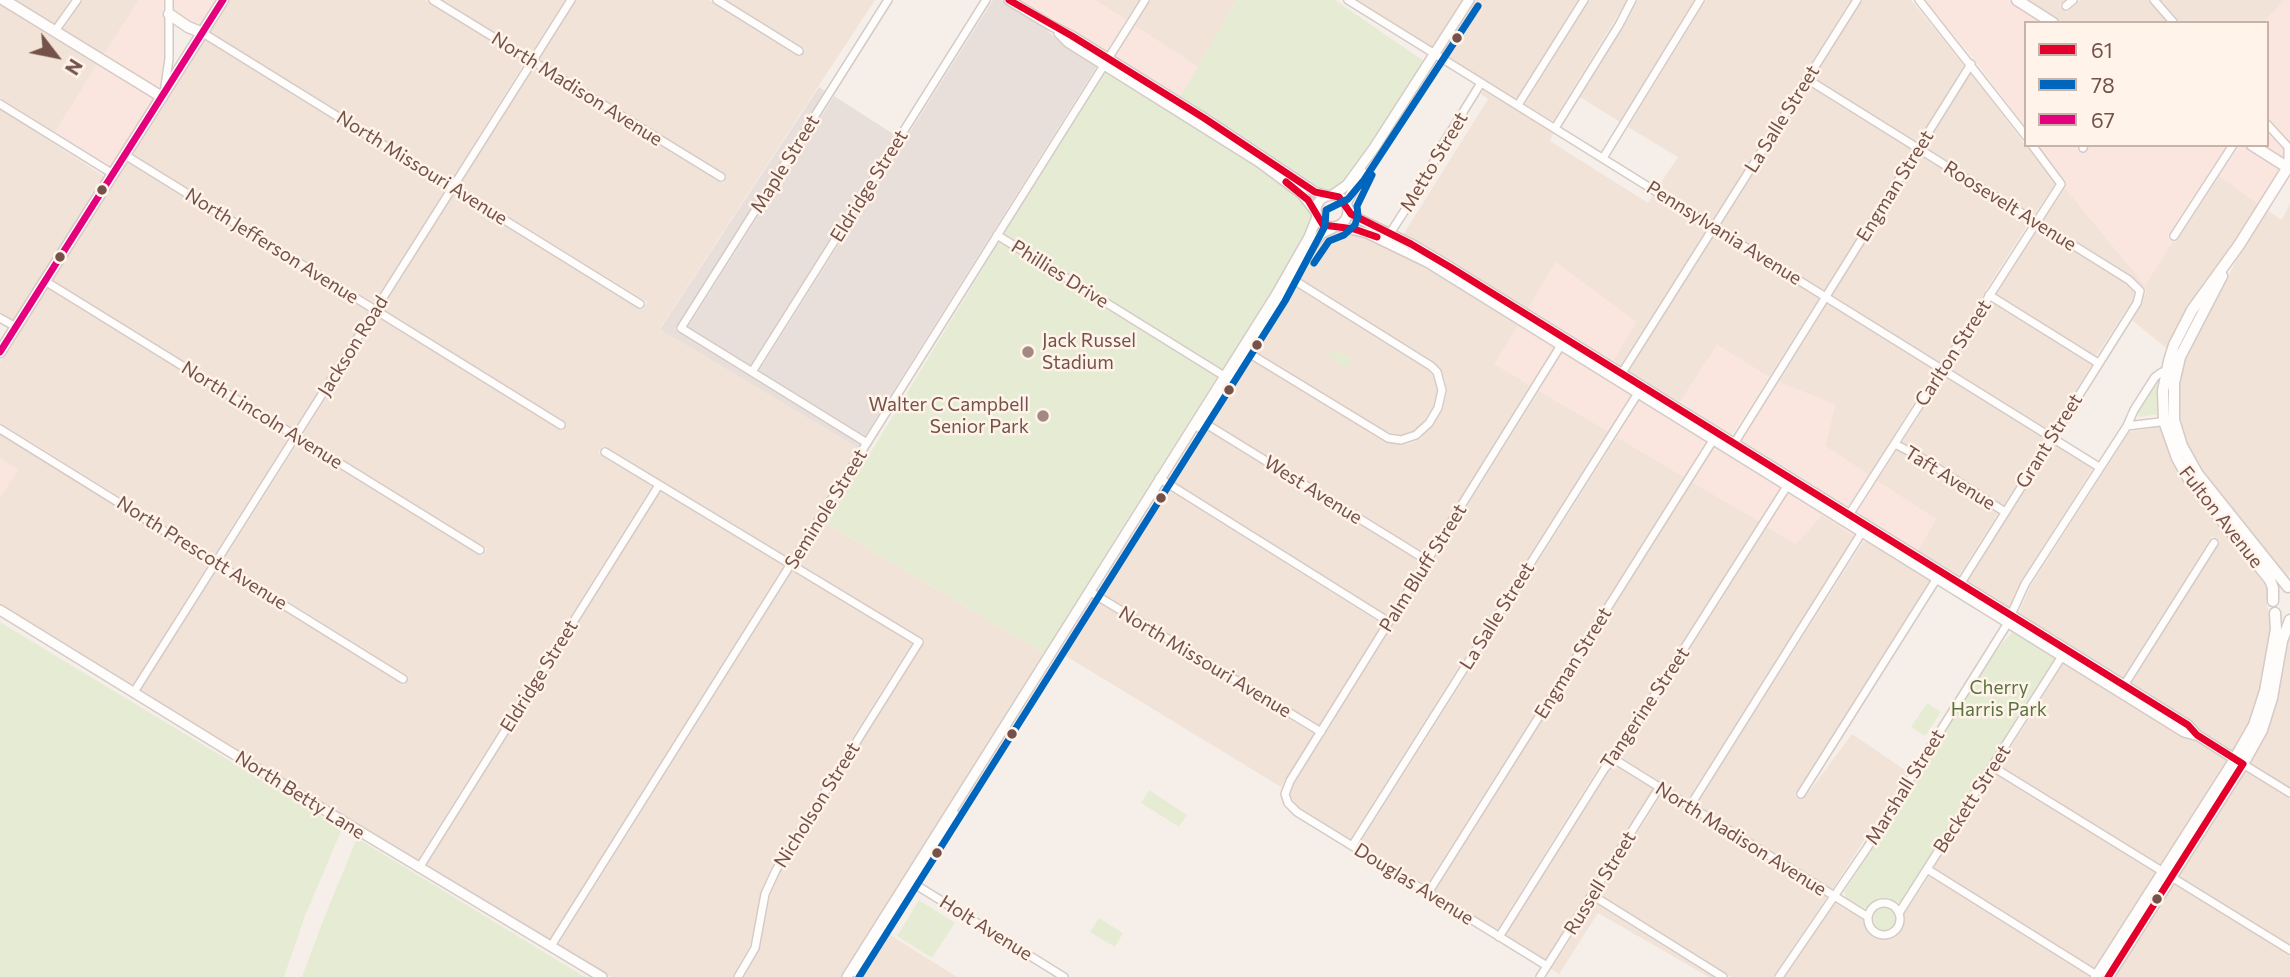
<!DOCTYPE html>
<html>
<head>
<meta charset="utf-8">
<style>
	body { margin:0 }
	#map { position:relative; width:2290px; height:977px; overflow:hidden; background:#f6efe9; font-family:Commissioner,sans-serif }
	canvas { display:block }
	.legend { position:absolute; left:2024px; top:21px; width:245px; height:126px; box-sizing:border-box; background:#fff3ea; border:2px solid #c8b3aa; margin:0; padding:9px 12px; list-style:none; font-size:21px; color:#755249 }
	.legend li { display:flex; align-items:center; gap:14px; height:35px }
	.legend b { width:35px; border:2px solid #c8b3aa }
	.north { position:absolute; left:21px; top:21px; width:70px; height:70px; -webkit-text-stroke:5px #fff3ea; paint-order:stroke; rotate:122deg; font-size:19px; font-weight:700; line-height:28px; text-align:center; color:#755249 }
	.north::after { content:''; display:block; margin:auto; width:24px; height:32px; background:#755249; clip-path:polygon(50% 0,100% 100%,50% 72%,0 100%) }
</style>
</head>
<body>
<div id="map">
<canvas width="2290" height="977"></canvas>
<ul class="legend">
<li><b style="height:9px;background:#e4002b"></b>61</li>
<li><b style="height:9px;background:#0065bd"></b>78</li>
<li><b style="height:9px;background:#e5007d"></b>67</li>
</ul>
<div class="north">N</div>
</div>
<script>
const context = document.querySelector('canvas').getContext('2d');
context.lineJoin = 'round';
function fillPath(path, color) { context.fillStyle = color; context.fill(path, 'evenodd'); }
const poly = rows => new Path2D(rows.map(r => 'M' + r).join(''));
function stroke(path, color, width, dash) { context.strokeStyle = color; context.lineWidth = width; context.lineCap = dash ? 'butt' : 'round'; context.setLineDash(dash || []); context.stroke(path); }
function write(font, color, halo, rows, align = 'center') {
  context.font = font + ' Commissioner,sans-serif'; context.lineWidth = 5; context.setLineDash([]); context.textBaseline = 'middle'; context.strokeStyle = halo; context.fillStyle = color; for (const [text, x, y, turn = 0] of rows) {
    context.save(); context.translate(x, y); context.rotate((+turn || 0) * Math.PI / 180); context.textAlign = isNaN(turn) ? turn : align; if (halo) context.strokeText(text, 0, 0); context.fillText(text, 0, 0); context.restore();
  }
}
fillPath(poly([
	[13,0,70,0,54,25],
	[83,0,139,0,103,56,62,31],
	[229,0,425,0,525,62,451,181,209,32],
	[442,0,565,0,530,55],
	[577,0,709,0,801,57,805,49,726,0,875,0,660,328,858,448,789,558,603,446,598,453,652,486,417,861,140,691,218,568,405,685,409,677,223,561,298,443,483,556,487,549,303,435,377,316,563,431,567,424,382,309,454,194,643,310,647,302,459,186,534,68,723,183,727,176,539,60],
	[1095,0,1139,0,1126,20],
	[1151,0,1237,0,1198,67,1135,26],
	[1357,0,1463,0,1433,47],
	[1475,0,1578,0,1516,99,1441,53],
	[1590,0,1627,0,1553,121,1525,104],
	[1638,0,1694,0,1620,122,1580,97,1623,28],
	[1706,0,1851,0,1712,221,1658,187,1678,157,1628,127],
	[1863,0,1911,0,1964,65,1917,142,1813,78],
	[2025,0,2065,0,2059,6,2067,13,2080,0,2148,0,2168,23,2062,23],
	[2160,0,2285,0,2263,23,2181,23],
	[0,3,98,63,55,132,0,98],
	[205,39,446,189,374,303,132,154],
	[1971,73,2055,184,2034,215,1925,147],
	[1809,86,1912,150,1824,290,1720,227],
	[1483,90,1554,132,1550,141,1648,203,1653,195,1707,229,1620,366,1614,361,1556,262,1527,310,1403,235,1488,99,1481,94],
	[0,109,105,177,14,321,0,313],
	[1920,155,2029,222,1940,363,1832,295],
	[127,162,369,311,294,430,51,280],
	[2219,176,2259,204,2234,242,2196,295,2166,348,2132,320,2141,305,2146,292,2145,288,2131,276,2043,220,2065,188,2145,285,2173,241,2176,242],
	[2290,203,2290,573,2287,580,2201,471,2186,445,2182,431,2178,396,2181,371,2191,345,2243,248,2267,210,2282,220],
	[2038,228,2126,283,2134,292,2132,301,2096,356,1996,294],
	[1340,231,1366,237,1394,249,1519,324,1495,364,1530,385,1426,554,1209,421,1249,358,1387,442,1401,445,1411,443,1420,439,1433,425,1443,410,1447,392,1445,379,1435,363,1299,278,1321,242,1330,234],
	[1715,234,1819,298,1769,377,1717,345,1680,402,1628,372],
	[1294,286,1428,369,1436,381,1437,397,1434,406,1420,426,1413,431,1400,435,1382,431,1254,351],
	[47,287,289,437,214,555,0,423,0,362],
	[1991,302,2092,364,2050,431,1949,368],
	[1828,303,1935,370,1869,475,1825,446,1835,405,1779,382],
	[1944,376,2045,438,2003,506,1902,442],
	[1539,391,1608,431,1350,839,1296,806,1290,795,1292,787],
	[2161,426,2167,448,2178,472,2268,586,2267,605,2271,622,2260,690,2250,723,2233,753,2200,731,2190,721,2131,684,2220,541,2212,536,2122,679,2018,614,2030,587,2129,432],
	[1205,428,1421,562,1387,616,1171,481],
	[0,434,209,563,132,686,0,605,0,497,18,470,0,458],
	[1617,437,1684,477,1426,886,1359,845],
	[2054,444,2093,468,2021,582,2009,609,1967,582],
	[1897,450,1998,513,1958,577,1917,552,1936,519,1877,481],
	[867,453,869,455,827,524,1044,653,842,977,744,977,759,950,770,896,780,872,925,641,798,563],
	[1692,482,1759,521,1610,756,1600,765,1497,930,1435,891],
	[1166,488,1382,624,1319,726,1100,592],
	[661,491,784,565,549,940,425,866],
	[1822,515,1854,536,1688,799,1621,758,1767,527,1796,544],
	[1863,542,1870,542,1930,580,1795,795,1803,800,1852,734,1908,772,1832,890,1696,805],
	[793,570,912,643,771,867,761,892,750,946,732,977,611,977,558,945],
	[1095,600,1314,734,1281,787,1061,653],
	[2290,633,2290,788,2249,763,2273,715],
	[2064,662,2181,735,2195,739,2228,760,2161,865,1999,766],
	[1615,765,1653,789,1545,960,1505,935,1609,771],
	[2245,770,2290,798,2290,945,2178,876],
	[1994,773,2156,872,2095,969,1933,868],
	[1662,794,1827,897,1773,977,1731,977,1599,894],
	[1929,876,2090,977,1785,977,1835,903,1863,919,1866,928,1871,935,1878,938,1890,939,1901,930,1904,924,1904,914],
	[2174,883,2290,955,2290,977,2114,977],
	[1594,902,1714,977,1709,977,1598,913,1559,974,1551,969],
	[887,933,957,977,860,977]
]), '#f2e3d9');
fillPath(poly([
	[139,0,164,0,162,14,164,16,164,58,163,76,159,90,103,56],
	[174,0,217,0,200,27,190,23,174,12],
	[1018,0,1095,0,1126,20,1106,52],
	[1925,0,2008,0,2045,23,2026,23,2026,128,1977,63],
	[2285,0,2290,0,2290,142,2267,117,2267,23,2263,23],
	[1135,26,1198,67,1180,97,1115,58],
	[98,63,155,98,111,167,55,132],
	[2267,130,2284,148,2283,159,2261,145,2267,145],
	[2038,145,2078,145,2076,149,2084,154,2090,145,2227,145,2167,237,2173,241,2145,285,2065,188,2067,183],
	[2240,145,2244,145,2281,169,2259,204,2219,176],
	[1556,262,1637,322,1614,360,1620,367,1527,310],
	[1519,324,1555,346,1530,385,1494,364],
	[1717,345,1769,377,1732,435,1680,402],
	[1563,351,1632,394,1608,431,1539,391],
	[1779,382,1835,405,1825,446,1869,475,1847,508,1741,442],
	[1640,399,1706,440,1684,477,1617,437],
	[1715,446,1781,487,1759,521,1692,482],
	[0,458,18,470,0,497],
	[1877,481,1936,519,1917,552,1856,514],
	[1789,492,1856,533,1854,536,1822,515,1796,544,1767,527]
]), '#fae5df');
fillPath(poly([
	[993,0,1001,0,1043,27,1066,47,1097,66,865,436,759,371],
	[819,87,825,91,675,329,860,444,858,448,660,329],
	[834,96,895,135,750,366,688,327]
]), '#e9dfda');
fillPath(poly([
	[1237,0,1335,0,1424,61,1370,146,1346,179,1333,190,1317,187,1180,97],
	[1106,72,1256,166,1303,200,1311,212,1311,220,1283,273,1222,370,1004,234],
	[999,242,1217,377,1044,653,827,524],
	[1332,349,1350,357,1351,362,1349,366,1343,367,1328,355],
	[2161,377,2160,414,2139,417,2137,413,2159,378],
	[0,622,342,829,305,916,284,977,0,977],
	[2014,630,2056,656,2055,661,1903,900,1900,903,1887,900,1877,900,1867,908,1860,907,1847,899,1844,892,1999,647],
	[1927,703,1941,712,1925,736,1911,727],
	[1149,790,1187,815,1179,827,1141,803],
	[357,838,585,977,302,977,324,918],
	[919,900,955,923,932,958,897,936],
	'1873 919a12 12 0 1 1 24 0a12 12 0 1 1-24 0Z',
	[1099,918,1123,933,1115,947,1090,932]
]), '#e6ecd4');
const minor = poly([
	[433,0,721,177],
	[717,0,799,51],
	[1348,0,2099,467],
	[1919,0,2026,136],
	[2154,0,2174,23],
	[2066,6,2073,0],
	[55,31,77,0],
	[203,33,640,304],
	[1807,79,2129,280,2140,291,2137,303,1959,586],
	[165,86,169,59,169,0],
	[0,104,113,174],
	[1518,105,1584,0],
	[2267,124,2288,147,2288,167],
	[1555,128,1619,25,1632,0],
	[2083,148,2084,145],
	[125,155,561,425],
	[1603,158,1700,0],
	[997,235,1229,379],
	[2174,236,2233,145],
	[1387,238,1427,176,1440,149,1481,83],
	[45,281,480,550],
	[1989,295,2098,363],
	[0,318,16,327],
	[1247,352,1388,438,1401,440,1416,435,1429,423,1438,408,1442,390,1437,372,1431,366,1289,277],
	[752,372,986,0],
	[1620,376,1857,0],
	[1198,419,1428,561],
	[2127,426,2168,421],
	[0,429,403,679],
	[867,443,681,328,888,0],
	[1895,444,1920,457,2005,512],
	[1732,447,1971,64],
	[605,452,919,642,776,870,765,894,755,948,738,977],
	[1159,478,1389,622],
	[1847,518,2061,184,2032,145],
	[1089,591,1321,732],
	[2123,687,2214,543],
	[134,692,571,0],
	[1614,759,1868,917],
	[2243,764,2290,793],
	[1993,767,2290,950],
	[1801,794,1939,575],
	[1690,806,1864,529],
	[1352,846,1640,390],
	[419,868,659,485],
	[1927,869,2098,976],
	[908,880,1064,977],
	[1428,893,1715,437],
	[1592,895,1723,977],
	'1868 919a16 16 0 1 1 32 0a16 16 0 1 1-32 0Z',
	[1899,913,2064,653],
	[1499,937,1605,768,1614,759,1789,483],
	[551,946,1145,0],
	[1547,966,1297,812,1288,803,1285,794,1290,781,1563,342],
	[1540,977,1659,788],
	[1779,977,1867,848,2006,626,2025,584,2127,426,2134,410,2155,377,2162,372,2168,374]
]);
const tertiary = poly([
	[1009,0,1050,25,1072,36,1204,118,1315,192,1328,196],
	[1059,33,1069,43,1259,162,1302,194,1316,212],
	'1316 211a16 16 0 1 1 32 0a16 16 0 1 1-32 0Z',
	[1333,195,1347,185,1374,148,1469,0],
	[1346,204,1362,172],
	[1348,209,1359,219,1411,244,1450,267,2124,685,2188,725,2197,735,2238,761],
	[1338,226,1367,233,1427,262,2184,732,2195,735],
	[1199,427,1276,307,1310,248,1322,233,1333,228],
	[0,610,331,814,602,977],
	[857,973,955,815],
	[847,977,1276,295,1309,237,1317,217]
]);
const secondary = poly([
	[4,0,162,97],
	[2017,0,2053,23],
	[169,14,188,27,203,33],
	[2252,145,2290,169],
	[2222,276,2180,357,2174,383,2174,420,2182,446,2197,473,2288,587],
	[0,352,223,0],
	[2273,601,2273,588,2270,580,2190,481,2177,458,2164,421,2163,391,2169,361,2174,345,2192,310,2239,245,2288,167],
	[2096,977,2230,767,2254,725,2265,691,2276,629,2275,613],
	[2108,977,2243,764,2262,730,2272,698,2282,641,2290,620]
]);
stroke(minor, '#d5cbc6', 10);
stroke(tertiary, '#d5cbc6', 12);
stroke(secondary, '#d6cac6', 13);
stroke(minor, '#fefdfc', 7);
stroke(tertiary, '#fefdfc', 9);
stroke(secondary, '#fefdfc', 10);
stroke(poly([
	[1009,0,1072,36,1204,118,1315,192,1339,197,1351,214,1411,244,1450,267,2188,725,2197,735,2243,764,2108,977],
	[1286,182,1308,200,1323,225,1354,229,1377,237]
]), '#e4002b', 7);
stroke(poly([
	[1314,263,1329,241,1344,235,1355,225,1358,216,1357,206,1372,175],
	[859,977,1285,301,1325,226,1326,210,1348,199,1364,180,1478,6]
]), '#0065bd', 7);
stroke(poly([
	[0,352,223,0]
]), '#e5007d', 7);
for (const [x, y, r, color] of [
	[1457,38,6,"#755249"],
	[102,190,6,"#755249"],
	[60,257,6,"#755249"],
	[1257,345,6,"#755249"],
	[1028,352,7,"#a28981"],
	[1229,390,6,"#755249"],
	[1043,416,7,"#a28981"],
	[1161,498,6,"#755249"],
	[1012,734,6,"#755249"],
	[937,853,6,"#755249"],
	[2157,899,6,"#755249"]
]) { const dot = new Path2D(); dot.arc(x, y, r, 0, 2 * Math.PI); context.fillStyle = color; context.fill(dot); stroke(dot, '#fff3ea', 2.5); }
write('19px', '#755249', '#fff3ea', [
	["North Madison Avenue",577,89,32],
	["La Salle Street",1782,119,-58],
	["Metto Street",1434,162,-59],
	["Maple Street",785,164,-58],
	["North Missouri Avenue",422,168,32],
	["Eldridge Street",869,186,-58],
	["Engman Street",1895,186,-58],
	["Roosevelt Avenue",2010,206,32],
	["Pennsylvania Avenue",1724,233,32],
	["North Jefferson Avenue",272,246,32],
	["Phillies Drive",1060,274,32],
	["Jackson Road",353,346,-58],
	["Carlton Street",1953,353,-57],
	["North Lincoln Avenue",262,415,32],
	["Grant Street",2049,441,-58],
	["Taft Avenue",1950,478,32],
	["West Avenue",1313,490,32],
	["Seminole Street",826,509,-58],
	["Fulton Avenue",2221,517,52],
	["North Prescott Avenue",202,553,32],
	["Palm Bluff Street",1423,568,-58],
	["La Salle Street",1497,616,-58],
	["North Missouri Avenue",1205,662,31],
	["Engman Street",1573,663,-58],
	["Eldridge Street",539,676,-58],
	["Tangerine Street",1645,708,-56],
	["Marshall Street",1905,787,-58],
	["North Betty Lane",300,795,32],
	["Beckett Street",1972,799,-57],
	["Nicholson Street",817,805,-58],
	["North Madison Avenue",1741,839,32],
	["Russell Street",1600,883,-58],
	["Douglas Avenue",1414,884,32],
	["Holt Avenue",986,928,32]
]);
write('19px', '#755249', '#fff3ea', [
	["Jack Russel",1042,341],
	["Stadium",1042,363],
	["Walter C Campbell",1029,405,"right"],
	["Senior Park",1029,427,"right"]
], 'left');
write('19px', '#58743e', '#fff3ea', [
	["Cherry",1999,688],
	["Harris Park",1999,710]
]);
</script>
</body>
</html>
